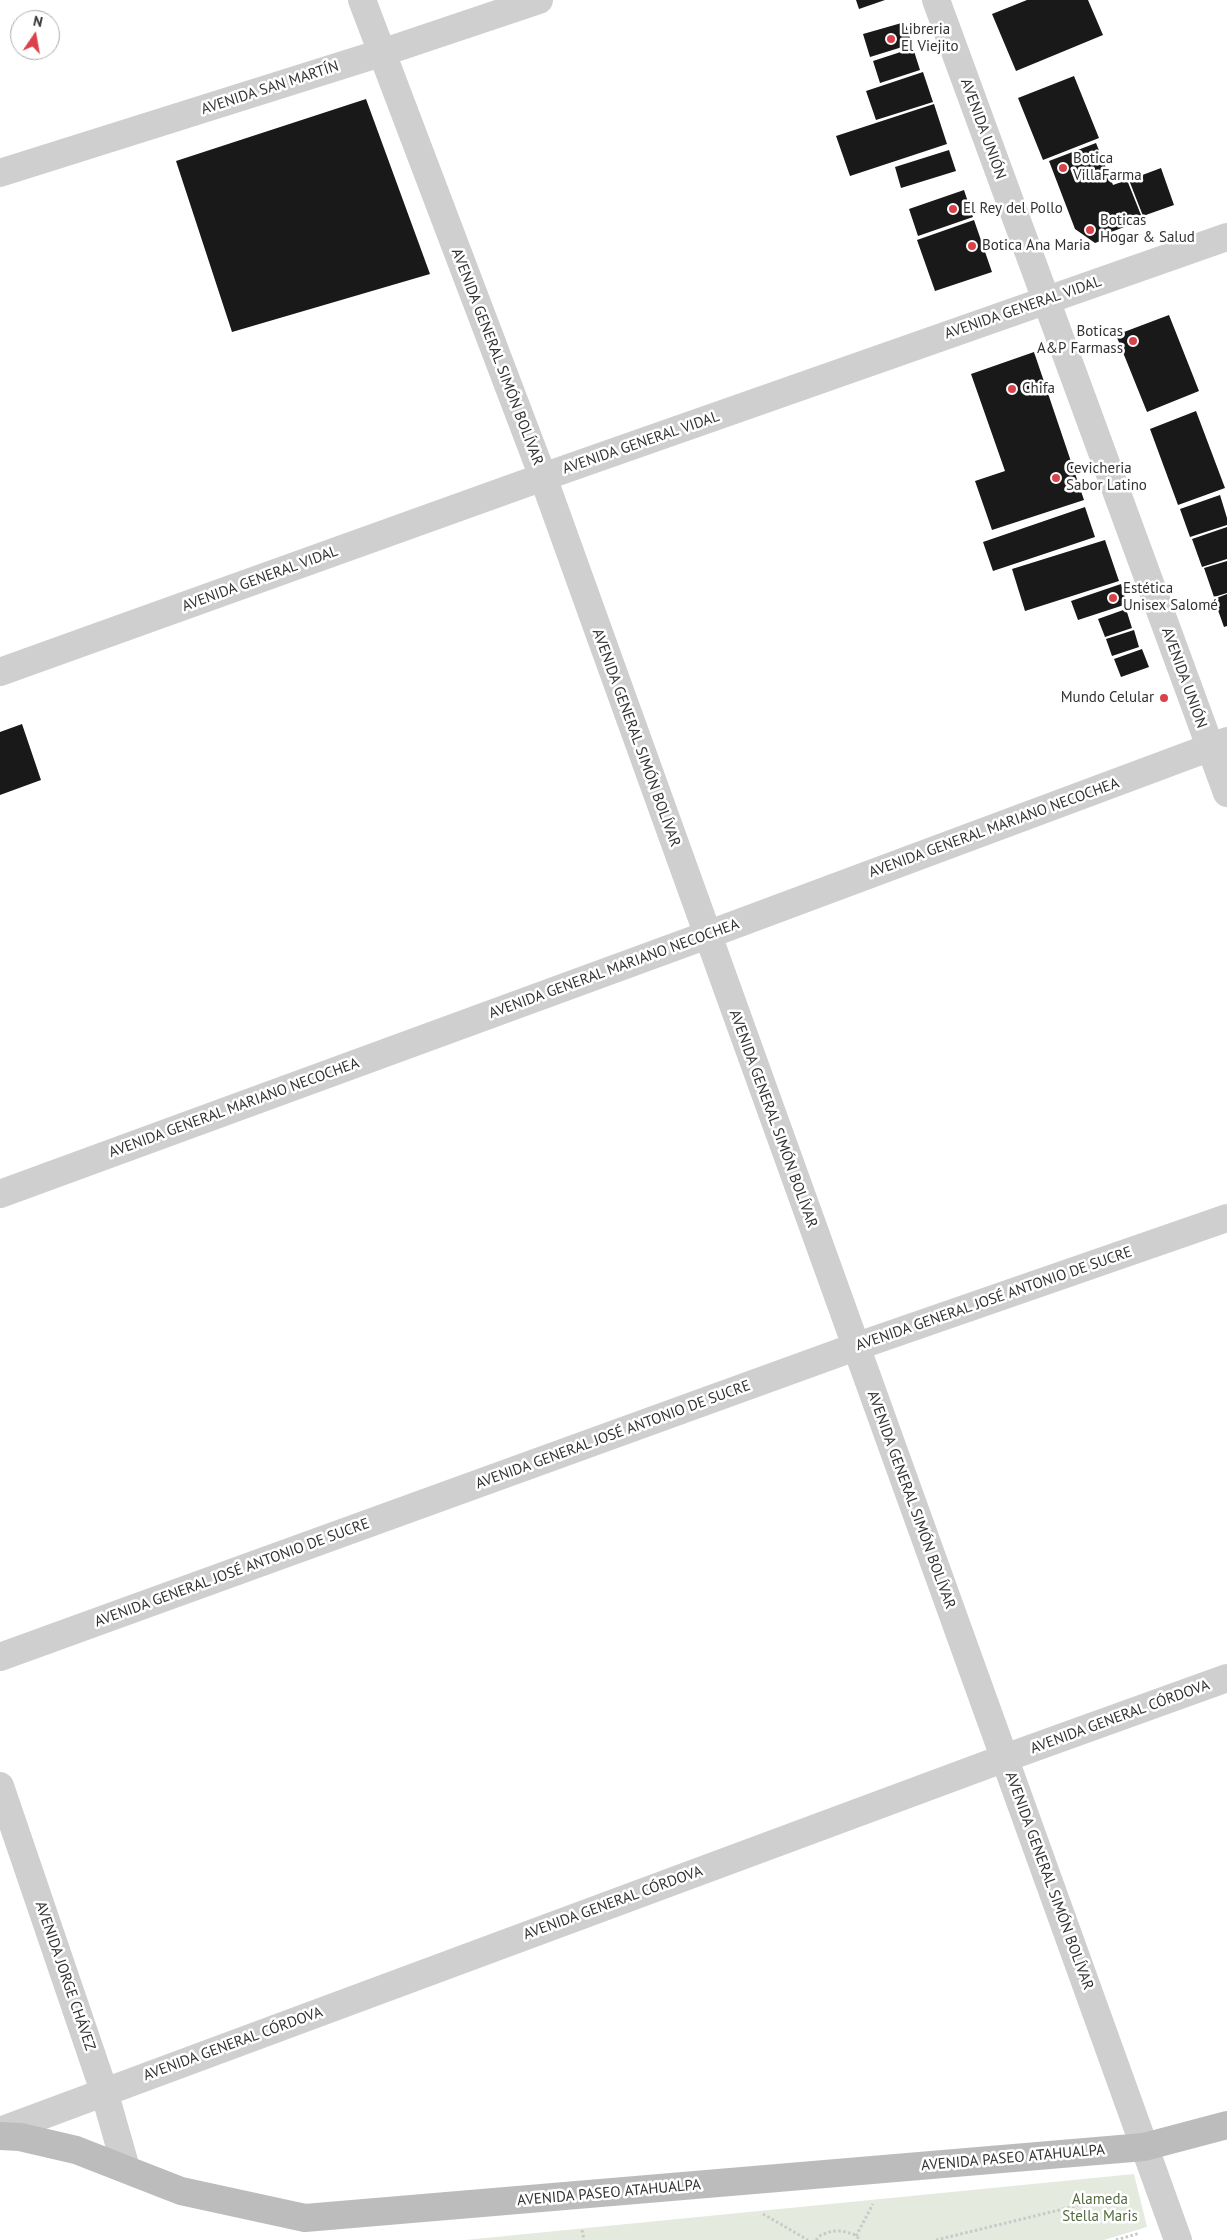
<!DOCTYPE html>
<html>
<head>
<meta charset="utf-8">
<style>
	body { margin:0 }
	#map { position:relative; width:1227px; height:2240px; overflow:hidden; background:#fff; font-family:"PT Sans",sans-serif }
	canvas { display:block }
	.north { position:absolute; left:10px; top:10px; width:50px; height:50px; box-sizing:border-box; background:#fff; border:1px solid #adadad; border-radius:50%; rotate:12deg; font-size:14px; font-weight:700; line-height:20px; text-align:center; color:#323232 }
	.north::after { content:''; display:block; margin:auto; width:18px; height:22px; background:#da424b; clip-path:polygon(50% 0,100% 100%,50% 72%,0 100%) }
</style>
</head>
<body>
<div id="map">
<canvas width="1227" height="2240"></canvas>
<div class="north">N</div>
</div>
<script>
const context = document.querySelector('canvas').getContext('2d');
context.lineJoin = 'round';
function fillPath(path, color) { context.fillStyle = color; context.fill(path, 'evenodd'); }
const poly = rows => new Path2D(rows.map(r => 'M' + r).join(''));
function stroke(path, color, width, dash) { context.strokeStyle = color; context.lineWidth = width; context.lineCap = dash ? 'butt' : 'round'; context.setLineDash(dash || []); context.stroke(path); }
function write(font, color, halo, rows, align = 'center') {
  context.font = font + ' "PT Sans",sans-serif'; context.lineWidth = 5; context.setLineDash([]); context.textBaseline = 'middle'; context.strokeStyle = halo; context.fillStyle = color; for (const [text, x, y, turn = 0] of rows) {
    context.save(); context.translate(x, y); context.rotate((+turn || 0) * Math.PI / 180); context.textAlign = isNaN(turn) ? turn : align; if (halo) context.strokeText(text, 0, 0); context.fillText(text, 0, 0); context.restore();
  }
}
fillPath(poly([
	[1134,2174,1147,2227,1104,2240,465,2240]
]), '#e5eade');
fillPath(poly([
	[856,0,885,0,859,9],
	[1027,0,1088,0,1103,35,1016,71,992,14],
	[905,22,912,44,870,57,863,34],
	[913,48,920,70,880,83,873,61],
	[923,72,933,102,876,120,866,91],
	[1074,76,1099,138,1043,160,1018,98],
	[366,99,430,274,232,332,176,161],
	[934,104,947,144,850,176,836,136],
	[1096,143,1113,185,1127,180,1143,220,1111,232,1106,239,1095,243,1075,229,1049,161],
	[949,150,956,171,901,188,895,167],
	[1161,168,1174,205,1143,216,1129,180],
	[964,190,973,217,918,236,909,209],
	[974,220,992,272,935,291,917,240],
	[1169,315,1199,391,1147,412,1116,335],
	[1034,352,1084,500,992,530,975,481,1005,471,971,374],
	[1196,411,1225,488,1178,505,1150,429],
	[1220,495,1227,518,1227,525,1190,537,1180,509],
	[1085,507,1095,537,993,571,983,542],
	[1227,527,1227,559,1202,567,1192,539],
	[1105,540,1119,581,1025,611,1012,569],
	[1227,561,1227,593,1214,597,1204,568],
	[1121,584,1127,604,1078,620,1071,601],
	[1227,594,1227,626,1224,627,1214,599],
	[1126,609,1132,628,1105,637,1098,619],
	[1134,630,1139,647,1112,656,1106,639],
	[1142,649,1149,667,1121,677,1114,659],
	[22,724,41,780,0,795,0,732]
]), '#191919');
stroke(poly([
	[763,2214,808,2240],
	[582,2230,584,2240],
	[856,2236,873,2204],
	[816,2240,821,2235,832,2231,842,2231,853,2234,861,2240],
	[936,2240,1125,2194],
	[1116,2240,1140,2233]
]), '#c9c9c9', 3, [2.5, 2.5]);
stroke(poly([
	[362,0,543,477,1178,2240],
	[936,0,1227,793],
	[0,173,381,53,539,0],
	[0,672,543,477,1227,237],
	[0,1194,707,935,1227,741],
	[0,1657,855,1347,1227,1218],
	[0,1786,104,2091,126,2168],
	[0,2131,1005,1758,1227,1678]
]), '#cfcfcf', 28);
stroke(poly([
	[0,2136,20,2137,76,2150,181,2191,305,2218,1144,2147,1227,2125]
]), '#bcbcbc', 28);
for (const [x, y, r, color] of [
	[891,39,5,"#da424b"],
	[1063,168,5,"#da424b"],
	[953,209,5,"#da424b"],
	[1090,230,5,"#da424b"],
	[972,246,5,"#da424b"],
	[1133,341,5,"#da424b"],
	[1012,389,5,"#da424b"],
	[1056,478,5,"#da424b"],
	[1113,598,5,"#da424b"],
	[1164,698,5,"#da424b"]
]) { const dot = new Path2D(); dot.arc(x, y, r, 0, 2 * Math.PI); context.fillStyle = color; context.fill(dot); stroke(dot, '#fff', 2); }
write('15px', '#323232', '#fff', [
	["Libreria",901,30],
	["El Viejito",901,47],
	["Botica",1073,159],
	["VillaFarma",1073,176],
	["El Rey del Pollo",963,209],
	["Boticas",1100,221],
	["Hogar & Salud",1100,238],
	["Botica Ana Maria",982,246],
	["Boticas",1123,332,"right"],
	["A&P Farmass",1123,349,"right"],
	["Chifa",1022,389],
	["Cevicheria",1066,469],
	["Sabor Latino",1066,486],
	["Estética",1123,589],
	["Unisex Salomé",1123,606],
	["Mundo Celular",1154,698,"right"]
], 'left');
write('15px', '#323232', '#fff', [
	["AVENIDA SAN MARTÍN",270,88,-18],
	["AVENIDA UNIÓN",983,129,70],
	["AVENIDA GENERAL VIDAL",1023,308,-19],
	["AVENIDA GENERAL SIMÓN BOLÍVAR",497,357,69],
	["AVENIDA GENERAL VIDAL",641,443,-19],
	["AVENIDA GENERAL VIDAL",260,579,-20],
	["AVENIDA UNIÓN",1184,678,70],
	["AVENIDA GENERAL SIMÓN BOLÍVAR",636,738,70],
	["AVENIDA GENERAL MARIANO NECOCHEA",994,828,-20],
	["AVENIDA GENERAL MARIANO NECOCHEA",614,969,-20],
	["AVENIDA GENERAL MARIANO NECOCHEA",234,1108,-20],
	["AVENIDA GENERAL SIMÓN BOLÍVAR",773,1119,70],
	["AVENIDA GENERAL JOSÉ ANTONIO DE SUCRE",994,1299,-19],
	["AVENIDA GENERAL JOSÉ ANTONIO DE SUCRE",613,1435,-20],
	["AVENIDA GENERAL SIMÓN BOLÍVAR",911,1500,70],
	["AVENIDA GENERAL JOSÉ ANTONIO DE SUCRE",232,1573,-20],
	["AVENIDA GENERAL CÓRDOVA",1120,1717,-20],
	["AVENIDA GENERAL SIMÓN BOLÍVAR",1049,1881,70],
	["AVENIDA GENERAL CÓRDOVA",613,1903,-20],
	["AVENIDA JORGE CHÁVEZ",65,1976,71],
	["AVENIDA GENERAL CÓRDOVA",233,2044,-20],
	["AVENIDA PASEO ATAHUALPA",1013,2158,-5],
	["AVENIDA PASEO ATAHUALPA",609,2193,-5]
]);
write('15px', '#546b41', '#fff', [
	["Alameda",1100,2200],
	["Stella Maris",1100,2217]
]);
</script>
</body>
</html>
